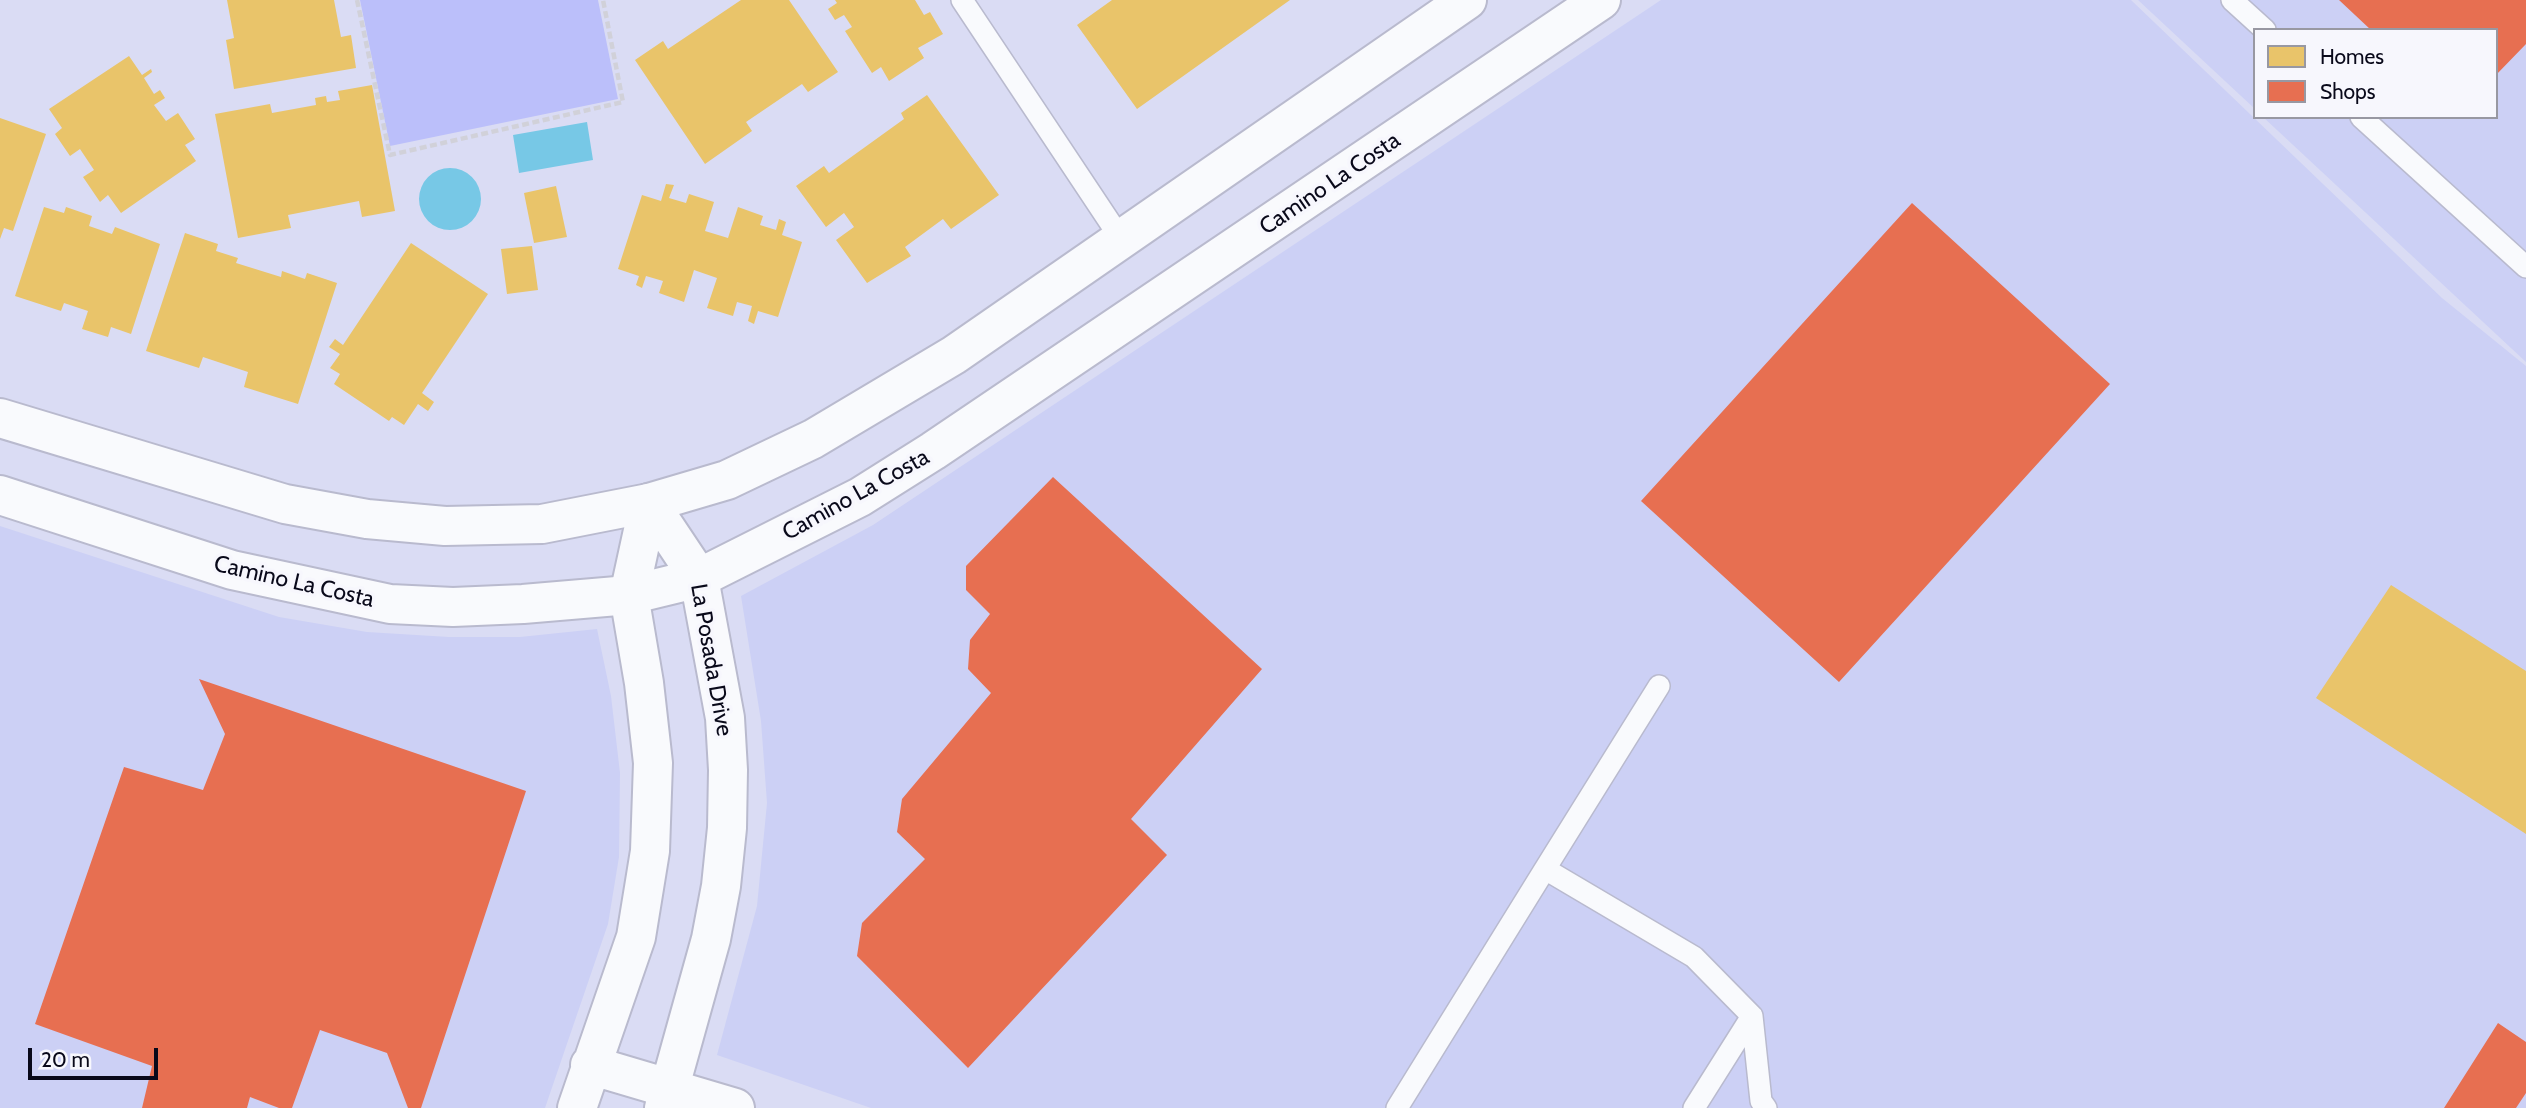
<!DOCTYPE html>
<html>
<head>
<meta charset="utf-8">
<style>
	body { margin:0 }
	#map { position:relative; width:2526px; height:1108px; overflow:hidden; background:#dadcf4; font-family:Cabin,sans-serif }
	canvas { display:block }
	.legend { position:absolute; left:2253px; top:28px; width:245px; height:91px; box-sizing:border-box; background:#f7f7fd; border:2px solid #9898a2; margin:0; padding:9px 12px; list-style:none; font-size:21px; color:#09091a }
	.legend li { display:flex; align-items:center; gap:14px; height:35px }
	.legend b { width:35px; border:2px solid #9898a2 }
	.scale { position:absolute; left:28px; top:1048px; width:130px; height:32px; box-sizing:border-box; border:4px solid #09091a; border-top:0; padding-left:9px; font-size:21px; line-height:24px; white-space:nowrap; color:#09091a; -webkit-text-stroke:5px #f7f7fd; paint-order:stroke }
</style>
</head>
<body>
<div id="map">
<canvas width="2526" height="1108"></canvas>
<ul class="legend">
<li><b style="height:19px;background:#e9c46a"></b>Homes</li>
<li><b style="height:19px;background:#e76f51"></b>Shops</li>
</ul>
<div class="scale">20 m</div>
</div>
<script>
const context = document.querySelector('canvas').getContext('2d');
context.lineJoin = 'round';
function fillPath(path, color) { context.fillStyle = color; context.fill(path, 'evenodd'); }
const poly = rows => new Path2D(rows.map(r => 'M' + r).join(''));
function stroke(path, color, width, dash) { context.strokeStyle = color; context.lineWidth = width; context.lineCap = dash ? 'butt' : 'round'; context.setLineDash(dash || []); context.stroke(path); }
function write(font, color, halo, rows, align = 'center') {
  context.font = font + ' Cabin,sans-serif'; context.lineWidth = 7; context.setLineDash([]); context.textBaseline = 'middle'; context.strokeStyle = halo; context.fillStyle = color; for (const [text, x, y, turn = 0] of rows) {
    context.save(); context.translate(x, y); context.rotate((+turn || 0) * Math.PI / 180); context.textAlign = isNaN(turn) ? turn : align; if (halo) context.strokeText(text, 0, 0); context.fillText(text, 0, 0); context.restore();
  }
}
fillPath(poly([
	[1661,0,2131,0,2442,298,2526,366,2526,1108,871,1108,717,1055,757,906,767,803,761,721,741,596,873,525],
	[2138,0,2526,0,2526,362,2263,117,2496,117,2496,30,2255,30,2255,109],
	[0,526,279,617,367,632,449,637,520,637,597,629,611,696,620,773,619,857,608,924,545,1108,0,1108]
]), '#ccd0f5');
fillPath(poly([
	[360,0,598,0,618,99,390,146]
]), '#bbbffa');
fillPath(poly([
	[587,122,593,160,519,173,513,135],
	'419 199a31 31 0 1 1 62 0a31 31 0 1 1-62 0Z'
]), '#77c8e6');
fillPath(poly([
	[227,0,334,0,341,37,351,35,356,68,234,89,226,40,234,38],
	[741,0,789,0,838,72,808,92,802,84,746,122,752,131,705,164,635,60,663,41,668,49],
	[835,0,915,0,924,15,930,12,943,34,918,48,924,58,889,81,881,67,872,73,845,31,852,27,844,15,835,20,828,9,837,3],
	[1112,0,1290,0,1137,109,1077,25],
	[129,56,142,75,151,69,152,72,144,78,154,94,160,90,165,98,154,105,166,121,178,113,195,139,185,145,196,161,121,213,108,195,100,202,83,177,94,170,80,149,70,156,55,134,62,128,49,109],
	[372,85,395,211,362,217,359,201,288,215,291,228,238,238,215,114,270,104,272,113,316,105,315,98,326,96,327,102,340,100,338,91],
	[927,95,999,195,951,229,943,219,905,247,911,256,867,283,836,240,854,227,844,213,826,227,796,186,824,166,829,173,904,119,901,113],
	[0,118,46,134,13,231,4,228,0,239],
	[666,184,674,185,669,198,686,203,689,194,714,202,705,231,728,238,738,207,763,216,760,225,776,230,779,219,786,222,782,235,802,242,778,317,758,311,754,324,748,321,752,306,737,302,733,316,707,308,717,278,694,270,684,302,659,293,663,281,646,276,642,288,636,285,639,276,618,269,642,195,661,201],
	[556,186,567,237,534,243,524,193],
	[44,207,64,213,66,207,92,216,89,226,112,234,115,227,160,244,131,334,111,327,108,337,82,329,88,311,64,303,61,311,15,296],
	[185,233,218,244,216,251,238,258,236,263,281,277,282,271,305,279,307,273,337,283,298,404,244,387,248,372,203,357,199,368,146,351],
	[411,243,488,294,422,393,434,402,428,411,418,404,404,425,392,417,389,421,334,384,340,374,330,368,340,354,329,347,335,339,343,345],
	[532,246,538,290,507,294,501,249],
	[2391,585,2526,671,2526,834,2316,698]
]), '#e9c46a');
fillPath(poly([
	[2339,0,2526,0,2526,44,2496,75,2496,30,2371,30],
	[1912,203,2110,384,1839,682,1641,501],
	[1053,477,1262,669,1131,819,1167,855,968,1068,857,956,862,923,925,859,897,832,902,799,991,693,968,669,970,640,990,614,966,590,966,566],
	[199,679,526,791,421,1108,408,1108,387,1053,320,1030,292,1108,279,1108,250,1097,247,1108,142,1108,152,1066,35,1024,124,767,203,790,225,734],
	[2498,1023,2526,1042,2526,1093,2516,1108,2444,1108]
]), '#e76f51');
const service = poly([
	[962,0,1121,239],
	[2232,0,2265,30],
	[2361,117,2526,267],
	[1545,869,1659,686],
	[1397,1108,1545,869,1694,957,1752,1016,1761,1101,1766,1108],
	[1694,1108,1752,1016]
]);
const minor = poly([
	[649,503,699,578,725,718,728,770,727,828,721,886,711,939,664,1108],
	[590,1065,735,1108],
	[577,1108,636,937,650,851,653,763,644,683,629,595,649,503]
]);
const tertiary = poly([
	[0,418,285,504,367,519,445,526,542,524,649,503,727,480,813,439,954,355,1467,0],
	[0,495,232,570,390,604,453,607,523,604,629,595,699,578,860,497,933,451,1601,0]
]);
stroke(service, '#b9bace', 24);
stroke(minor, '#b9bace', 42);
stroke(tertiary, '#b9bace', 42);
stroke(poly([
	[357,0,390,155,623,102,603,0]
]), '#d1d1d9', 4.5, [7, 3.5]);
stroke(service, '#f9fafd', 21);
stroke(minor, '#f9fafd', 38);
stroke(tertiary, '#f9fafd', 38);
write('23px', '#09091a', '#f7f7fd', [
	["Camino La Costa",1330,184,-34],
	["Camino La Costa",856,495,-29],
	["Camino La Costa",294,582,13],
	["La Posada Drive",711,660,80]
]);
</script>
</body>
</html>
